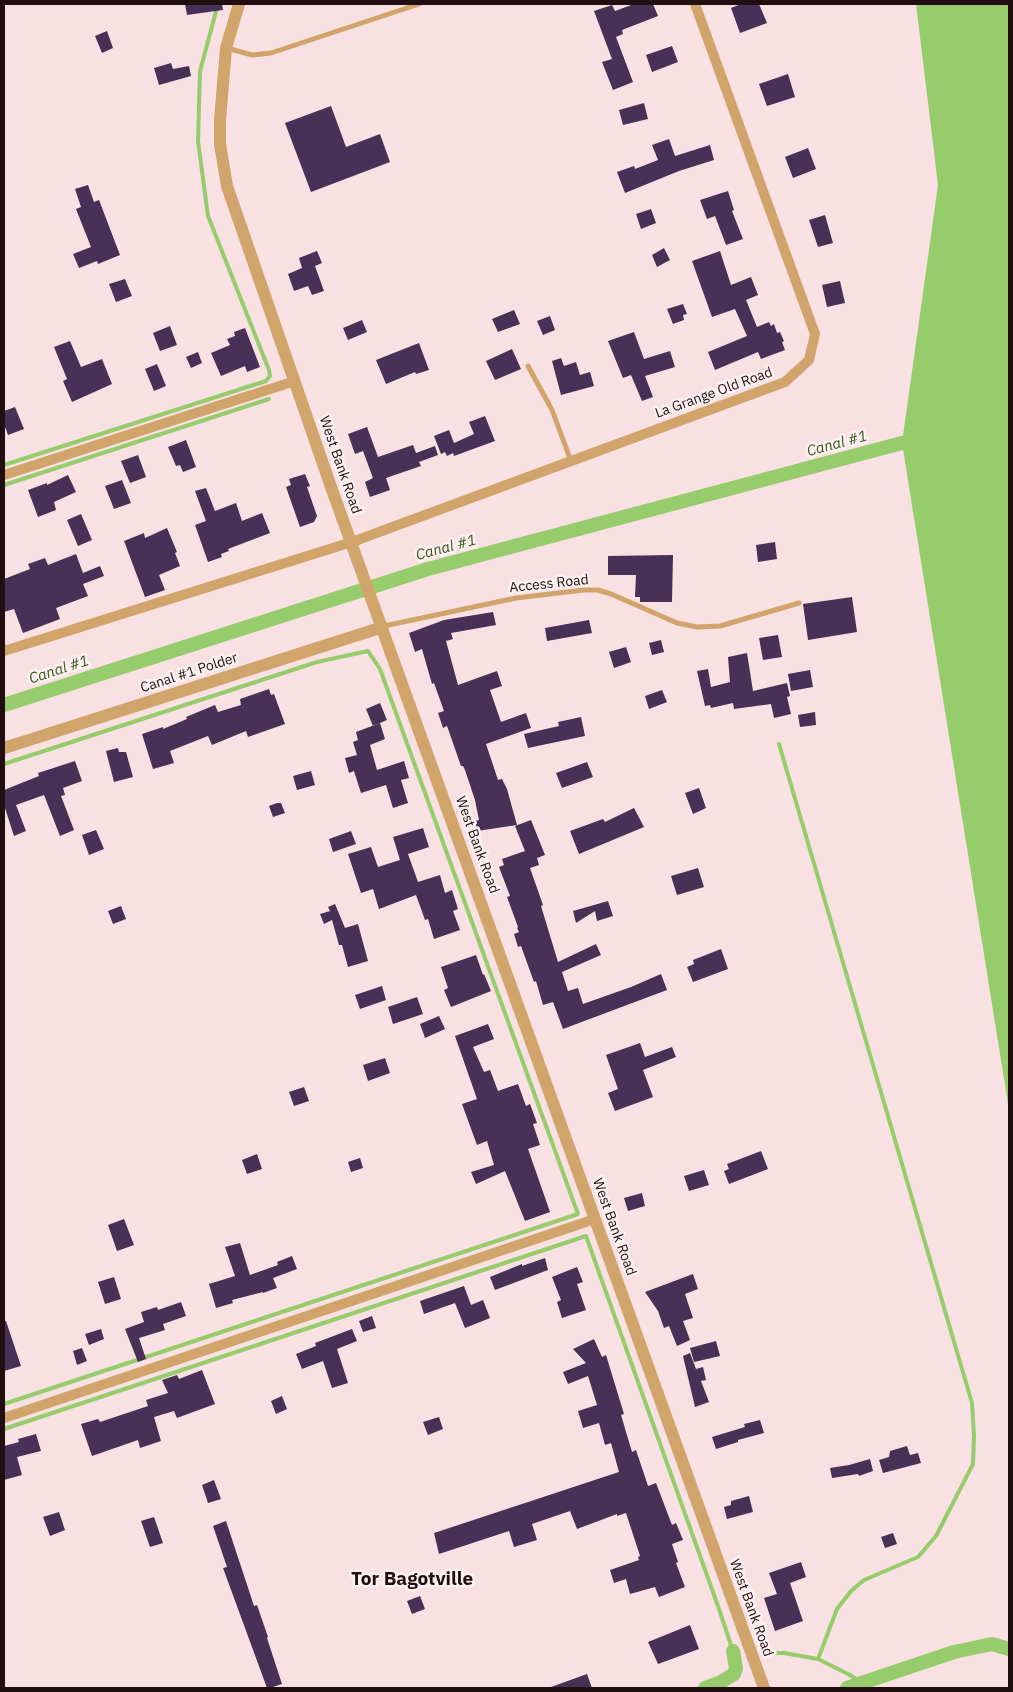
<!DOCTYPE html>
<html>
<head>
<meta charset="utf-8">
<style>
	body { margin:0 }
	#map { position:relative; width:1013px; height:1692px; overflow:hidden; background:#f9e0e2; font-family:"IBM Plex Sans",sans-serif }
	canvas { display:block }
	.frame { position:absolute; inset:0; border:5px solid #220e11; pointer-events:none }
</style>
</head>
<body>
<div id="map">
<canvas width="1013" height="1692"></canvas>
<div class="frame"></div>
</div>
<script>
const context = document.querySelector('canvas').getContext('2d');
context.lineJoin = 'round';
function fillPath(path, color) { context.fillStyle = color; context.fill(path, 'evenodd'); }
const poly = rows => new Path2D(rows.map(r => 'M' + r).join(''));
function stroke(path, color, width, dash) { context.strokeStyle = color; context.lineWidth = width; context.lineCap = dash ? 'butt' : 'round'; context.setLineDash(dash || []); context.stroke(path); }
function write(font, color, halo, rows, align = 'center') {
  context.font = font + ' "IBM Plex Sans",sans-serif'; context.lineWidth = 5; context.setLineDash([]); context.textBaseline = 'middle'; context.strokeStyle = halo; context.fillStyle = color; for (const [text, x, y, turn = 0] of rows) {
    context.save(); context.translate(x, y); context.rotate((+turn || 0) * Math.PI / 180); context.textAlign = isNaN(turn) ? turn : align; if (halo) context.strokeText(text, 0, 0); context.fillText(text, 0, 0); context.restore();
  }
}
fillPath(poly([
	[916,4,1009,4,1009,1110,902,443,938,185]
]), '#96cc6b');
stroke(poly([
	[4,465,266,381,270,376,269,370,208,216,198,141,200,71,218,4],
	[4,485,269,399],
	[779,744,972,1403,974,1436,973,1464,936,1536,918,1557,864,1580,851,1591,837,1609,818,1659],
	[4,764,317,662,368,651,380,669,578,1214,4,1404],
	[4,1429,586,1236,719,1609,733,1651],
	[770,1653,784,1653,818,1659,850,1675,862,1683]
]), '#96cc6b', 4);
stroke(poly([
	[4,705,428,569,902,443],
	[705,1688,721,1682,734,1674,736,1668,733,1651],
	[847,1688,954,1652,992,1644,1009,1649]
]), '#96cc6b', 14);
fillPath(poly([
	[185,4,222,4,223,10,187,15],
	[634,4,653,4,658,16,622,30,623,34,616,37,633,82,613,90,602,62,612,59,594,11,612,5,615,11],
	[741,4,759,4,767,23,740,33,731,8],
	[107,31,113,48,102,53,95,36],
	[672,46,678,62,652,72,646,55],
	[171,63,173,69,189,66,191,76,159,85,154,68],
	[788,74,795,97,767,106,759,84],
	[644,103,648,119,623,125,619,110],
	[331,106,346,147,380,134,390,162,311,192,285,123],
	[669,139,675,156,710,145,714,160,679,171,625,193,617,172,634,166,635,169,658,160,652,145],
	[808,148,816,169,793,178,785,157],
	[88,185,94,202,99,200,120,255,98,264,97,261,79,268,73,254,91,247,76,209,81,207,75,189],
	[728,191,734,210,732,211,743,239,726,245,715,216,707,219,700,200],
	[651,209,656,223,641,229,636,214],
	[825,215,833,243,818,247,809,220],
	[664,248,670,260,657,267,652,255],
	[317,251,322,263,315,266,324,291,312,295,308,286,294,291,288,274,302,268,299,258],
	[720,251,731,285,751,277,758,295,746,300,757,327,769,322,771,326,774,324,777,333,780,332,784,341,782,342,785,350,761,359,758,352,715,370,708,352,747,336,735,309,712,317,692,261],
	[125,279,132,296,116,302,109,284],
	[840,281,845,303,827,307,822,285],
	[683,304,687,314,683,315,684,320,673,324,667,309],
	[514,310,520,324,498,332,492,319],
	[550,316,555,330,543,335,537,321],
	[362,320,367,332,348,340,343,328],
	[170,326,177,345,160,351,153,333],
	[245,328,260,367,247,372,245,366,221,376,211,353,230,345,227,339,235,336,234,332],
	[634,332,644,359,670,351,675,367,645,376,653,397,642,401,631,375,623,378,608,341],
	[70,341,81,367,102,359,112,384,72,402,63,381,67,379,54,347],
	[419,343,429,370,416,374,415,372,386,384,376,360],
	[512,349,521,369,495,380,486,361],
	[198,352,202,363,191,368,186,357],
	[561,358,564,366,576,362,580,375,590,372,594,386,561,395,552,361],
	[157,364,166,386,154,391,145,369],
	[15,407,24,429,8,435,4,424,4,411],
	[485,416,495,441,454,456,453,453,447,456,445,452,441,454,434,436,449,430,454,443,474,434,469,422],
	[367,427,378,457,413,445,416,453,435,446,438,455,419,462,421,466,386,478,390,490,370,497,365,482,373,478,363,451,355,454,348,434],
	[186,440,196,467,183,472,180,465,176,466,168,447],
	[138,455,146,477,130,483,121,461],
	[305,474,310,486,307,487,317,516,314,522,300,527,286,487,291,485,289,479],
	[68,475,76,492,54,502,56,510,38,517,28,490,47,483,47,485],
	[122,480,131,503,114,509,105,486],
	[206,488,215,511,236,503,242,521,262,513,270,533,228,549,229,551,221,554,222,557,208,562,195,525,206,521,195,491],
	[81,514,92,540,78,546,67,520],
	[167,528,177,552,175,553,180,566,159,575,165,590,145,597,124,541,144,533,145,538],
	[775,542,777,559,758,562,756,545],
	[76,554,83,573,100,566,104,576,83,584,88,596,56,608,60,619,23,633,14,609,4,612,4,579,30,569,28,564,45,558,48,565],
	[673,555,672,602,640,602,640,597,635,597,636,575,608,575,608,556],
	[852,597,857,632,808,640,803,604],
	[493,612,496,625,451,633,453,639,446,641,458,685,497,671,502,686,490,690,501,722,526,713,531,728,486,744,498,780,502,779,507,789,517,825,477,831,475,821,479,820,475,800,465,770,463,766,461,766,447,726,443,728,438,713,444,711,434,683,432,684,422,649,415,652,409,633,444,620],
	[589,620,592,633,547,641,545,628],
	[778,635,782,657,763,660,759,638],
	[661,640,664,652,652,655,649,643],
	[626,647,631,662,614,668,609,652],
	[747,653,753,691,787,683,790,696,787,697,791,714,774,718,771,704,734,709,733,703,711,708,710,705,705,706,697,671,708,669,711,687,730,682,728,657],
	[810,670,813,687,791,691,788,674],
	[269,689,271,695,274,694,285,724,248,737,246,731,212,745,208,736,170,751,174,763,153,769,142,734,163,727,163,729,187,719,186,717,215,705,218,712,241,705,240,699],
	[662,690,667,702,649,709,645,696],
	[380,703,387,720,373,726,366,709],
	[815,712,816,725,800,727,798,715],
	[581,717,585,736,528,748,524,734,559,726,558,722],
	[380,723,385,739,370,745,377,770,404,761,409,778,401,780,408,803,393,808,386,785,361,793,354,771,349,773,345,758,357,755,353,742,358,740,356,732],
	[118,748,119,752,126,752,133,777,114,782,106,751],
	[75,761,82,781,63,788,65,795,61,796,74,830,60,836,44,795,16,805,26,831,14,836,4,805,4,790,39,776,38,773],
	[587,762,593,777,562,788,556,773],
	[311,771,315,785,297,790,293,776],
	[699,788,706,808,693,814,685,793],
	[277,803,281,803,285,813,273,817,269,806],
	[634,808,644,827,579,854,570,831,603,819,605,822],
	[531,820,545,855,537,858,539,865,530,868,543,905,541,906,558,962,596,944,601,955,562,972,568,991,578,988,583,1004,631,987,661,974,667,990,563,1029,553,1002,543,1005,536,981,534,982,521,946,518,947,514,934,519,932,517,928,518,927,507,897,510,896,499,867,504,865,502,859,525,851,515,826],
	[423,828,429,847,408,854,418,882,440,875,445,893,452,890,458,909,453,911,460,930,434,939,428,919,425,920,416,895,379,909,373,889,361,893,348,854,371,847,378,867,400,860,393,837],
	[96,830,104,849,89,855,82,835],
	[351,831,356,844,333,852,329,839],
	[698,868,704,887,677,895,671,876],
	[608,901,613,916,597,921,595,911,576,923,573,911],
	[335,904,345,928,358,924,368,961,348,967,342,945,339,945,332,920,324,924,320,914,330,911,328,907],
	[121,906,126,919,113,924,108,911],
	[721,949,728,969,693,982,687,967,694,964,693,960],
	[476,955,483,975,484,974,491,991,451,1007,444,990,448,988,441,967],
	[382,986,386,1000,360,1009,355,995],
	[417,997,423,1014,393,1024,388,1007],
	[439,1016,445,1029,425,1038,420,1024],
	[488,1024,494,1039,473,1047,484,1072,490,1070,498,1091,518,1084,526,1106,530,1104,537,1123,533,1124,540,1145,528,1149,550,1212,525,1221,505,1171,476,1184,471,1172,494,1165,487,1141,477,1145,462,1104,477,1099,455,1036],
	[640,1043,645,1057,672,1047,676,1057,643,1070,653,1097,615,1111,608,1093,618,1089,606,1055],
	[385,1058,390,1073,368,1081,363,1065],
	[304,1087,309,1101,294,1106,289,1092],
	[761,1151,768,1169,729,1184,724,1171,729,1169,727,1164],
	[257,1154,262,1169,247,1174,242,1160],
	[360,1158,363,1168,351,1172,348,1162],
	[704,1170,709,1185,689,1191,684,1176],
	[642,1193,645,1206,628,1211,624,1198],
	[124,1219,134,1245,117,1251,108,1225],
	[240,1243,250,1275,278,1265,277,1262,292,1256,297,1269,273,1278,277,1288,263,1293,263,1292,232,1300,233,1303,216,1308,209,1284,235,1276,225,1247],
	[545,1258,548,1270,495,1290,490,1277,522,1264,522,1266],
	[577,1267,583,1282,577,1284,586,1310,562,1318,557,1302,561,1300,552,1277],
	[693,1274,698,1289,685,1294,693,1318,683,1321,690,1340,677,1346,669,1326,664,1328,658,1311,645,1292],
	[114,1277,121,1299,105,1304,98,1282],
	[464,1286,471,1305,483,1300,490,1318,465,1328,455,1303,424,1314,420,1301],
	[181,1302,186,1316,163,1324,165,1330,139,1338,146,1359,138,1362,125,1329,144,1322,141,1312,157,1307,158,1310],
	[372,1316,376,1328,363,1332,359,1321],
	[4,1321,6,1321,21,1366,4,1371],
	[101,1329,104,1339,89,1345,85,1334],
	[352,1329,357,1341,337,1349,348,1383,332,1388,323,1361,302,1369,296,1354,316,1346,315,1343],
	[594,1339,602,1357,606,1355,624,1414,621,1415,632,1452,636,1450,648,1486,656,1483,672,1525,676,1523,683,1540,672,1544,678,1562,676,1563,685,1587,659,1597,655,1587,630,1594,626,1579,614,1583,610,1570,639,1560,638,1557,640,1556,626,1513,617,1516,617,1514,577,1529,570,1511,532,1524,537,1540,514,1547,509,1531,439,1554,434,1533,619,1472,611,1443,605,1445,599,1423,583,1428,578,1411,597,1405,588,1376,568,1384,563,1372,586,1363,573,1349],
	[716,1341,720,1356,694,1362,690,1348],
	[82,1348,87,1361,77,1365,73,1351],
	[690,1353,696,1369,703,1367,706,1380,701,1381,709,1402,695,1407,683,1356],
	[202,1370,215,1404,177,1418,174,1411,154,1417,161,1441,140,1448,138,1440,92,1456,81,1424,98,1419,100,1422,148,1406,146,1400,168,1393,162,1380,177,1375,179,1379],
	[282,1396,287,1409,276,1414,271,1401],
	[439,1417,443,1429,428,1435,423,1422],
	[760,1420,764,1433,738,1440,738,1442,716,1449,712,1437,745,1427,744,1424],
	[36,1434,41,1451,17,1457,22,1475,4,1480,4,1446,19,1442,18,1439],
	[907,1446,910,1455,918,1453,921,1463,883,1473,879,1460,889,1457,890,1451],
	[870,1459,873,1471,859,1476,858,1474,832,1478,830,1468,849,1465],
	[214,1480,221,1499,208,1503,202,1485],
	[749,1496,753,1512,727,1519,724,1507,731,1505,731,1501],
	[59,1512,65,1530,50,1536,43,1517],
	[154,1517,163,1543,150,1547,141,1521],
	[226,1521,254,1606,257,1605,268,1637,267,1638,282,1684,270,1688,267,1688,223,1568,227,1567,213,1526],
	[893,1533,897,1544,885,1548,881,1537],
	[801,1562,806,1577,790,1583,803,1621,775,1631,764,1598,777,1594,769,1573],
	[420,1596,425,1609,412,1614,407,1601],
	[690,1625,699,1649,658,1664,648,1642],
	[587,1674,592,1688,551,1688,551,1687]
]), '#493056');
stroke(poly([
	[227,48,252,55,271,53,419,4],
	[528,366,552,410,571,461],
	[384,626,516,598,584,590,598,590,611,594,677,623,697,627,720,626,799,603]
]), '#d0a46b', 5);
stroke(poly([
	[4,475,295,381],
	[4,651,352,542,785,382,809,360,815,334,695,4],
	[4,1418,595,1219]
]), '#d0a46b', 10);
stroke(poly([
	[239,4,226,48,220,120,220,144,227,186,331,487,764,1688],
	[4,748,383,627]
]), '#d0a46b', 12);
write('14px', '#220e11', '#fef1f2', [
	["La Grange Old Road",714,393,-20],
	["West Bank Road",340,465,71],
	["Access Road",549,584,-6],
	["Canal #1 Polder",189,673,-18],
	["West Bank Road",477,845,70],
	["West Bank Road",614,1227,70],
	["West Bank Road",751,1608,70]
]);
write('italic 15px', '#365816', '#fef1f2', [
	["Canal #1",837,444,-15],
	["Canal #1",446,548,-15],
	["Canal #1",59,670,-18]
]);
write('bold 19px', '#220e11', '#fef1f2', [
	["Tor Bagotville",412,1580]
]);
</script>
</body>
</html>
